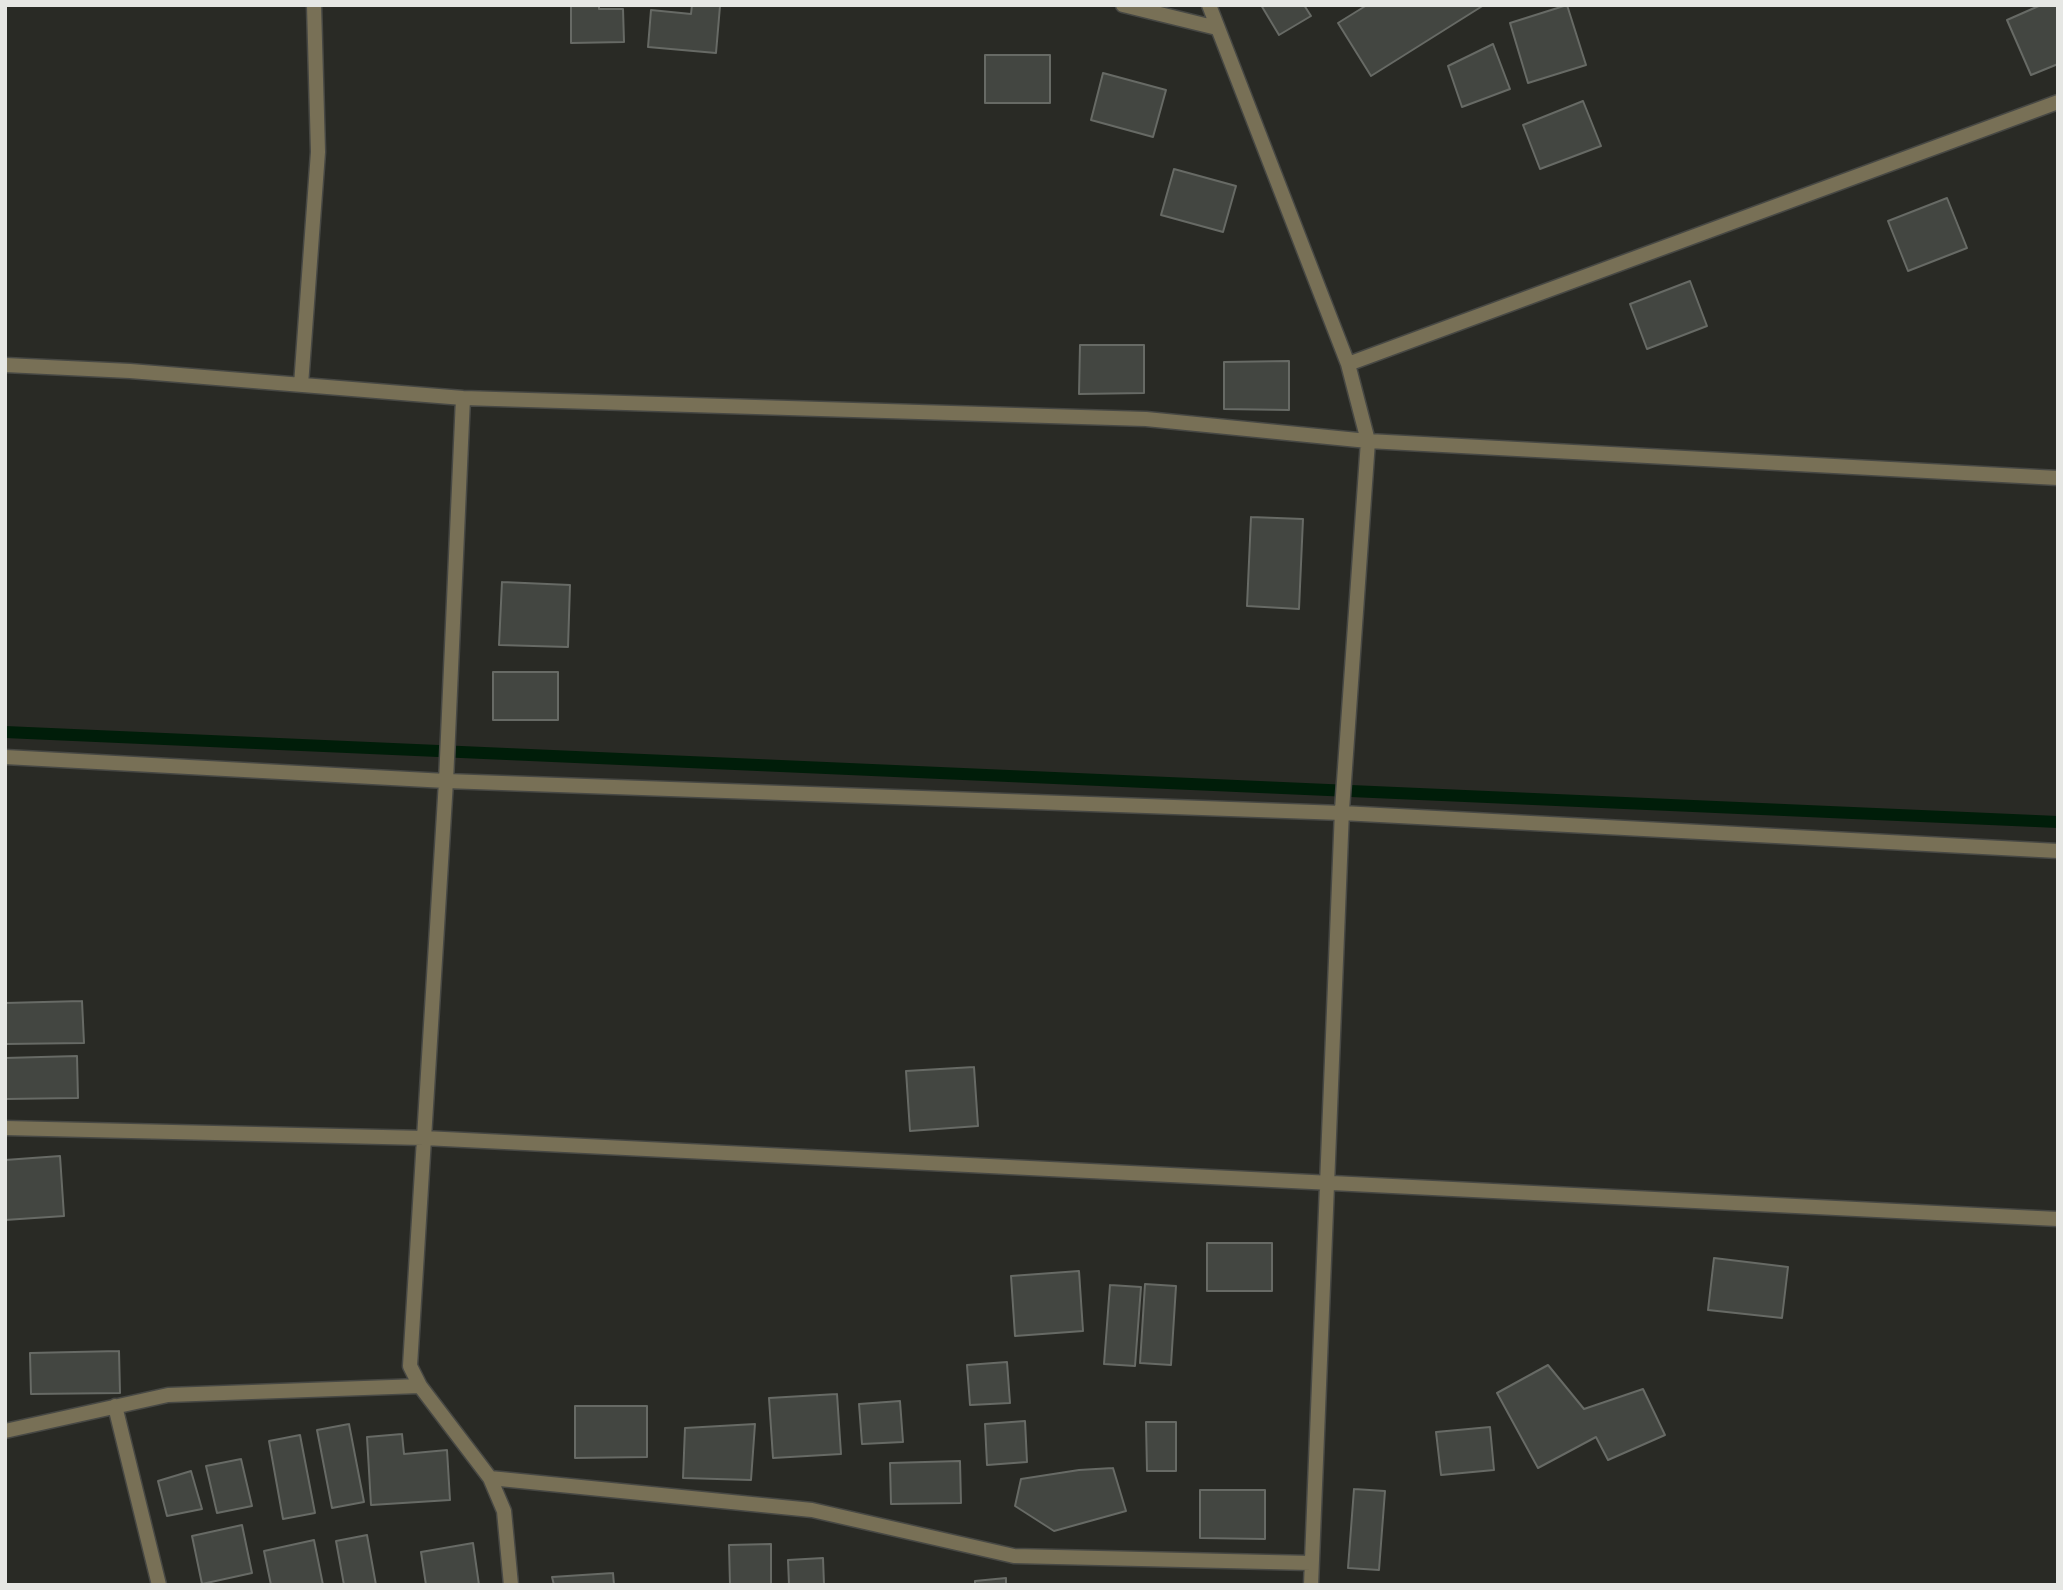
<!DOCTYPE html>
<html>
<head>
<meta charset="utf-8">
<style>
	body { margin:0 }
	#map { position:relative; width:2063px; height:1590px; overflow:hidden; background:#292a25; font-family:"Varela Round",sans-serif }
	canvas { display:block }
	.frame { position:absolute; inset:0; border:7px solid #e6e7e4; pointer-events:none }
</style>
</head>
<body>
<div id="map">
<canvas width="2063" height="1590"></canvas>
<div class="frame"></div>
</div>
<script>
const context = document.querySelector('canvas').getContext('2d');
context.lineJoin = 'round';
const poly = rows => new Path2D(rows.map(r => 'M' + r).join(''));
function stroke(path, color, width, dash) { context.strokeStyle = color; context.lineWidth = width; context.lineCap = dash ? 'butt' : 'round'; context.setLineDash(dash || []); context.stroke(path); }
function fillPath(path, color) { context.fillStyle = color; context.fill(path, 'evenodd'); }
stroke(poly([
	[5,732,2058,822]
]), '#001d09', 12);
const building = poly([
	[571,5,599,5,599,9,623,9,624,42,571,43,571,5],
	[692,5,720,6,716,53,648,47,651,10,691,14,692,5],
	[1261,5,1304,5,1311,16,1279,35,1261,5],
	[1367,5,1484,5,1371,76,1338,23,1367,5],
	[1567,5,1586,65,1528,83,1510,23,1567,5],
	[2041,5,2058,5,2058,64,2031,75,2007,20,2041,5],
	[1493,44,1510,89,1462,107,1448,66,1493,44],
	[985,55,1050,55,1050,103,985,103,985,55],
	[1103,73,1166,90,1153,137,1091,120,1103,73],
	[1583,101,1601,146,1540,169,1523,125,1583,101],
	[1174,169,1236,186,1223,232,1161,215,1174,169],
	[1947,198,1967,248,1908,271,1888,221,1947,198],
	[1690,281,1707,326,1647,349,1630,304,1690,281],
	[1080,345,1144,345,1144,393,1079,394,1080,345],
	[1289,361,1289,410,1224,409,1224,362,1289,361],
	[1251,517,1303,519,1299,609,1247,606,1251,517],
	[502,582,570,585,568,647,499,645,502,582],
	[493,672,558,672,558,720,493,720,493,672],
	[82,1001,84,1043,5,1044,5,1003,82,1001],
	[77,1056,78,1098,5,1099,5,1058,77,1056],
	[974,1067,978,1126,910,1131,906,1071,974,1067],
	[60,1156,64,1216,5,1220,5,1160,60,1156],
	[1207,1243,1272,1243,1272,1291,1207,1291,1207,1243],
	[1714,1258,1788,1267,1782,1318,1708,1310,1714,1258],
	[1079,1271,1083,1331,1015,1336,1011,1276,1079,1271],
	[1145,1284,1176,1286,1171,1365,1140,1363,1145,1284],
	[1110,1285,1141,1287,1135,1366,1104,1364,1110,1285],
	[119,1351,120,1393,31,1394,30,1353,119,1351],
	[1007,1362,1010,1403,970,1405,967,1365,1007,1362],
	[1548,1365,1584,1409,1643,1389,1665,1435,1608,1460,1596,1437,1538,1468,1497,1393,1548,1365],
	[837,1394,841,1454,773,1458,769,1398,837,1394],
	[900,1401,903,1442,862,1444,859,1404,900,1401],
	[575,1406,647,1406,647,1457,575,1458,575,1406],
	[1025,1421,1027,1462,987,1465,985,1424,1025,1421],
	[1146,1422,1176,1422,1176,1471,1147,1471,1146,1422],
	[349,1424,364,1502,332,1508,317,1430,349,1424],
	[755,1424,751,1480,683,1478,685,1428,755,1424],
	[1490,1427,1494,1470,1441,1475,1436,1432,1490,1427],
	[402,1434,404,1454,447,1450,450,1500,371,1505,367,1437,402,1434],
	[300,1435,315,1513,283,1519,269,1441,300,1435],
	[241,1459,252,1506,217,1513,206,1466,241,1459],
	[960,1461,961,1503,891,1504,890,1463,960,1461],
	[1113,1468,1126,1511,1054,1531,1015,1506,1021,1479,1079,1470,1113,1468],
	[191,1471,202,1509,167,1516,158,1481,191,1471],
	[1354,1489,1385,1491,1379,1570,1348,1568,1354,1489],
	[1200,1490,1265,1490,1265,1539,1200,1538,1200,1490],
	[242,1525,252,1573,202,1584,192,1536,242,1525],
	[367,1535,376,1585,344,1585,336,1541,367,1535],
	[314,1540,323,1585,271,1585,264,1551,314,1540],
	[473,1543,479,1585,426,1585,421,1552,473,1543],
	[771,1544,771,1585,730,1585,729,1545,771,1544],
	[823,1558,824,1585,789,1585,788,1560,823,1558],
	[613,1573,614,1585,554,1585,552,1577,613,1573],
	[1006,1578,1006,1585,975,1585,975,1581,1006,1578]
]);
fillPath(building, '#434641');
stroke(building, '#676a65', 2);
const minor = poly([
	[1123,5,1217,28],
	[1209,5,1348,364,1368,441,1342,810,1311,1585],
	[1348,364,2058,102],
	[5,365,130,371,463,398,1146,419,1368,441,2058,478],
	[301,385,318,152,314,5],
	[463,398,446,781,410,1366,420,1386,490,1478,504,1511,511,1585],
	[5,757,446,781,1342,813,2058,851],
	[5,1128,424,1138,2058,1219],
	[115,1406,159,1585],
	[5,1431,168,1395,420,1386],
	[490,1478,812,1510,1014,1556,1311,1563]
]);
stroke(minor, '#474844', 17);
stroke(minor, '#787056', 14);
</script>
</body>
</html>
